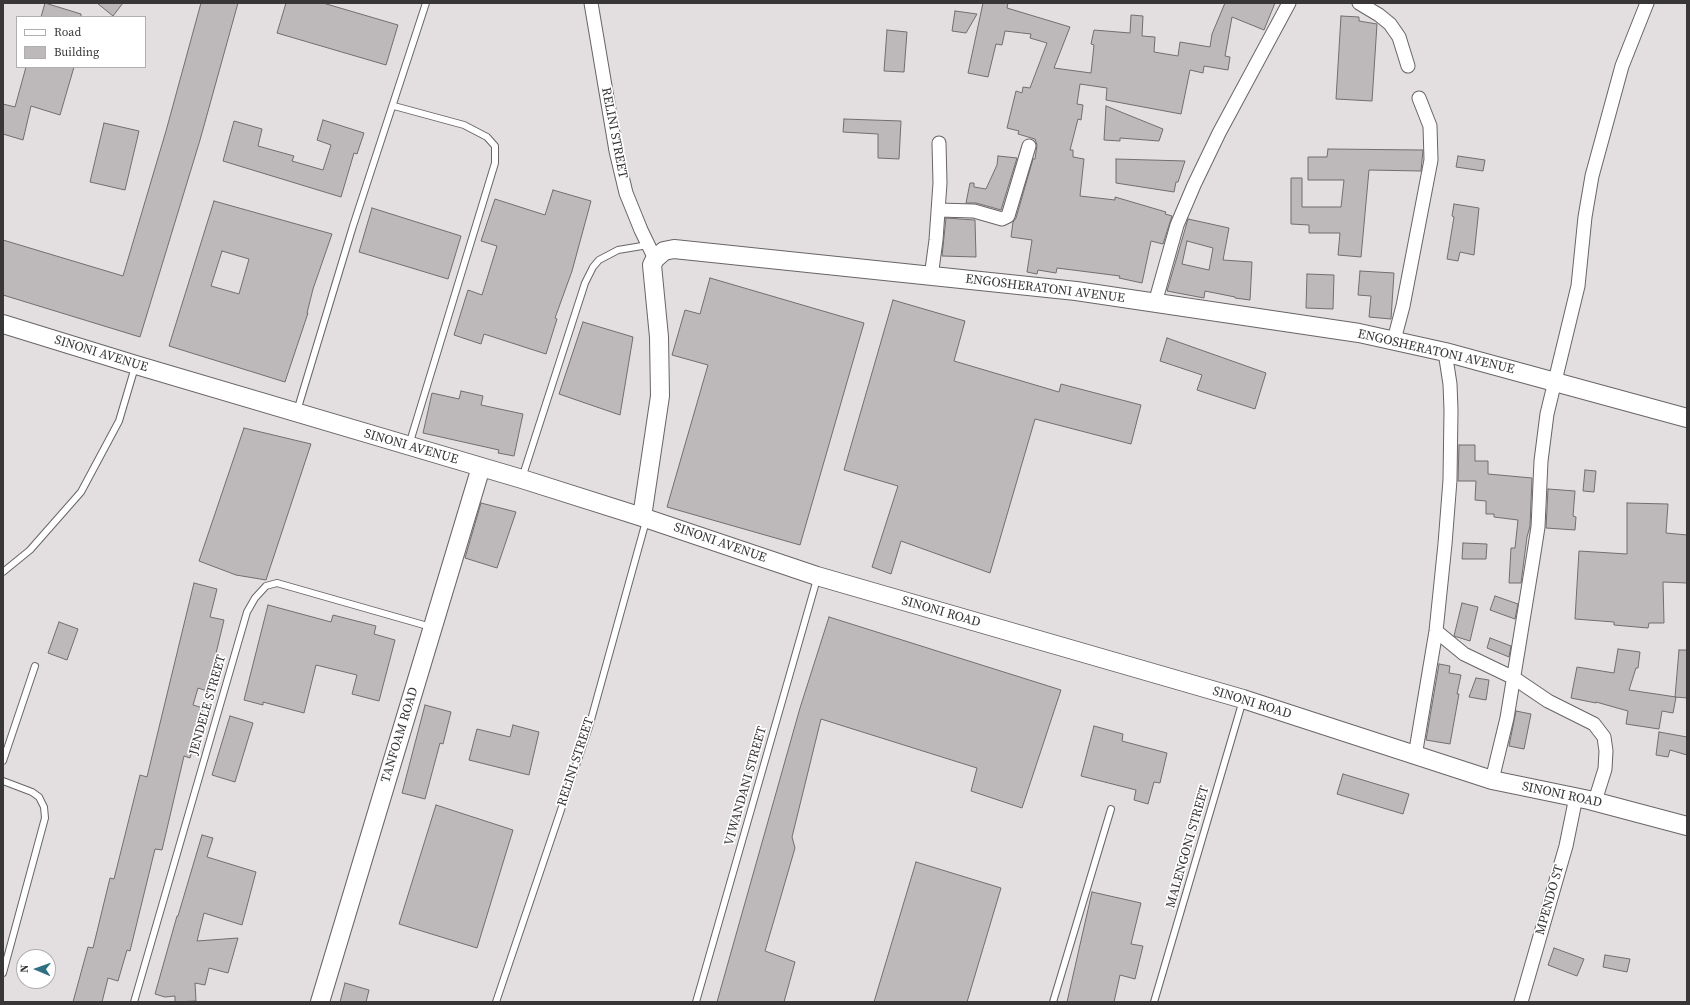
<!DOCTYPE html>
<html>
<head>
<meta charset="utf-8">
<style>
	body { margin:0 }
	#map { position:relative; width:1690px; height:1005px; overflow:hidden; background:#e3dee0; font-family:"Source Serif 4",serif }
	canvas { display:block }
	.frame { position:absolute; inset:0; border:4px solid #383637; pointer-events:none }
	.legend { position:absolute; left:16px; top:16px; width:130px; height:52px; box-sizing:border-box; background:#fff; border:1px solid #afafaf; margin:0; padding:5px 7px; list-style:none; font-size:12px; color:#383637 }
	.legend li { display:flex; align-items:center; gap:8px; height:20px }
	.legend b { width:20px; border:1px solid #afafaf }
	.north { position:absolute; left:16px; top:949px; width:40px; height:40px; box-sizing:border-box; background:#fff; border:1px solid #afafaf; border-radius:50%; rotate:272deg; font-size:11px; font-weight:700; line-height:16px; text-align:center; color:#383637 }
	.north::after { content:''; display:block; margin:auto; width:14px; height:18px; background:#2e6f82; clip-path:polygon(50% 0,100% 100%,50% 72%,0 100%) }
</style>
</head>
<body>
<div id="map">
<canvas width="1690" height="1005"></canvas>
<div class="frame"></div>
<ul class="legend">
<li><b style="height:5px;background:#fff"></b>Road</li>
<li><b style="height:11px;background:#bdb8ba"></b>Building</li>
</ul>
<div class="north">N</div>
</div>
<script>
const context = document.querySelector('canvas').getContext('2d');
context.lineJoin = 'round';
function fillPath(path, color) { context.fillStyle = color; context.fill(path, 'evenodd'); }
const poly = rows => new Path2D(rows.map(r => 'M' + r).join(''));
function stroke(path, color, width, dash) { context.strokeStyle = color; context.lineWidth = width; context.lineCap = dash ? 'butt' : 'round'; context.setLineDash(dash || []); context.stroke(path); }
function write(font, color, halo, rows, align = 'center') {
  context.font = font + ' "Source Serif 4",serif'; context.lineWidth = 3.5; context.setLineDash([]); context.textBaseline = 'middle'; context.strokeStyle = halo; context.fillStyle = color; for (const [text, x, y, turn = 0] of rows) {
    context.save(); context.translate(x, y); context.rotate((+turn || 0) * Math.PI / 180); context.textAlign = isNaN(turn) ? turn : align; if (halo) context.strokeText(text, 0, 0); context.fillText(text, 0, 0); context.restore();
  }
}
const building = poly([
	[45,3,81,14,81,17,41,17,45,3],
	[97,3,123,3,113,16,97,3],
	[201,3,238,3,200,140,140,337,3,295,3,240,123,276,166,131,201,3],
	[286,3,323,3,398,25,386,65,277,33,286,3],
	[983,3,1008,3,1007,8,1070,27,1054,68,1091,73,1094,45,1091,44,1094,30,1130,33,1131,15,1143,16,1142,36,1155,37,1154,52,1178,56,1180,42,1210,47,1212,34,1225,3,1275,3,1264,30,1232,17,1225,56,1230,57,1228,70,1204,66,1203,73,1190,70,1181,114,1106,100,1107,88,1080,84,1077,104,1083,105,1081,120,1078,119,1070,150,1073,150,1073,157,1084,159,1080,196,1115,200,1115,197,1166,212,1165,214,1172,216,1163,244,1151,241,1142,283,1119,278,1120,276,1057,268,1056,273,1038,270,1037,274,1027,272,1032,240,1011,237,1013,222,1016,218,1033,159,1035,159,1037,145,1035,139,1018,134,1019,131,1007,128,1016,91,1022,93,1023,87,1030,88,1047,43,1030,38,1031,34,1005,31,1002,45,996,44,988,77,968,73,983,3],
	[955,11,977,14,966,33,952,31,955,11],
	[1341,16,1359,17,1359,21,1377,24,1372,101,1336,99,1341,16],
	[887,30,907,32,904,72,884,71,887,30],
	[26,67,74,67,60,115,31,106,23,140,3,134,3,104,15,107,26,67],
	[1106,106,1163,129,1159,141,1120,138,1120,141,1104,140,1106,106],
	[844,119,901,121,899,159,878,158,878,134,843,132,844,119],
	[323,120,364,133,357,154,354,153,341,197,223,161,234,121,262,129,258,146,294,156,292,161,323,170,331,145,317,140,323,120],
	[104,123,139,131,125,190,90,182,104,123],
	[1328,149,1423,150,1421,171,1369,170,1361,257,1338,255,1340,233,1309,233,1309,225,1291,224,1291,178,1302,178,1302,207,1341,207,1344,180,1308,180,1308,157,1327,157,1328,149],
	[998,156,1017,158,1001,210,976,203,966,203,970,183,974,183,974,187,986,189,997,165,998,156],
	[1458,156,1485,160,1483,171,1456,167,1458,156],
	[1116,159,1185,161,1178,182,1176,182,1174,192,1116,183,1116,159],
	[553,190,591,201,572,271,555,318,557,319,546,354,484,334,481,344,454,335,468,290,482,295,497,246,481,241,495,199,545,215,553,190],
	[214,201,332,234,313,289,307,313,308,313,285,382,169,346,214,201],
	[222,251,249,259,239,294,211,286,222,251],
	[1454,204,1479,208,1474,255,1460,252,1458,261,1447,259,1454,217,1452,216,1454,204],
	[372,208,461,236,448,279,359,252,372,208],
	[946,218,975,220,976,257,942,256,946,218],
	[1188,219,1229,228,1223,260,1252,262,1250,300,1235,298,1235,297,1205,291,1204,298,1167,291,1188,219],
	[1187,241,1213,248,1209,270,1182,264,1187,241],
	[1360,271,1394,273,1391,319,1369,317,1371,296,1358,295,1360,271],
	[1307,274,1334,275,1333,309,1306,308,1307,274],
	[710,278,864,323,800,545,667,507,708,365,672,355,685,310,700,314,710,278],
	[893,300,965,321,954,361,1059,392,1061,384,1141,405,1131,444,1035,419,990,573,901,541,891,574,872,567,898,486,844,470,893,300],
	[583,322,633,337,620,415,559,394,583,322],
	[1167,338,1266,373,1255,409,1197,390,1202,375,1160,361,1167,338],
	[461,391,483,396,481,405,523,414,514,456,498,453,499,450,423,433,432,393,459,399,461,391],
	[244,428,311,444,266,580,236,575,199,561,244,428],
	[1459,445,1475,445,1475,461,1488,461,1488,474,1532,478,1530,526,1527,537,1521,583,1509,583,1511,548,1515,548,1518,520,1494,517,1494,514,1486,514,1486,501,1475,500,1476,481,1458,481,1459,445],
	[1585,470,1596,471,1594,492,1583,491,1585,470],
	[1548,489,1575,491,1573,516,1576,517,1575,530,1546,528,1548,489],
	[481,503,516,512,497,568,465,558,481,503],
	[1627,503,1668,504,1666,533,1687,535,1687,583,1663,582,1664,623,1649,623,1648,628,1614,625,1614,622,1575,619,1579,551,1627,554,1627,503],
	[1463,543,1487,544,1486,559,1462,559,1463,543],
	[194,583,217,589,210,617,224,620,207,691,198,688,193,705,203,708,190,758,184,756,162,850,155,849,130,951,127,950,118,981,108,978,102,1002,73,1002,88,947,93,948,110,878,114,879,140,775,147,777,194,583],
	[1495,596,1518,604,1515,619,1490,610,1495,596],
	[1462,603,1478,607,1470,641,1454,636,1462,603],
	[268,605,331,622,333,615,376,626,374,634,395,640,379,701,352,694,357,675,316,665,304,713,263,702,263,705,244,700,268,605],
	[829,617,1061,690,1022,808,971,791,977,768,821,719,792,837,795,848,765,951,795,962,784,1002,717,1002,800,708,829,617],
	[59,622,78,629,67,660,48,653,59,622],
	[1490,638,1511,646,1509,657,1487,648,1490,638],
	[1618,649,1640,652,1638,668,1636,668,1629,690,1676,697,1673,713,1662,711,1659,729,1626,724,1628,711,1596,702,1596,703,1571,698,1577,667,1614,673,1618,649],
	[1679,650,1687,650,1687,698,1675,697,1679,650],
	[1439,664,1450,666,1449,673,1461,675,1457,694,1459,694,1450,744,1426,740,1439,664],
	[1476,678,1489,680,1486,700,1469,697,1476,678],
	[425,705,451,712,443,744,440,743,425,799,402,793,425,705],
	[1516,711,1531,714,1524,749,1509,746,1516,711],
	[230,716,253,723,235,782,212,775,230,716],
	[513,725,539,732,529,775,469,760,477,729,510,737,513,725],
	[1094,726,1123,734,1122,741,1167,753,1160,783,1154,782,1148,804,1134,800,1136,790,1081,776,1094,726],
	[1659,732,1687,737,1687,755,1670,750,1668,757,1656,755,1659,732],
	[1343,774,1409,794,1403,814,1337,794,1343,774],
	[436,805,513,830,477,948,399,924,436,805],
	[202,835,213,838,207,857,256,872,242,925,204,913,197,941,238,938,228,973,209,968,205,985,195,983,196,1001,175,1002,175,996,165,997,155,994,177,916,178,916,202,835],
	[916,862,1001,888,967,1002,874,1002,916,862],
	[1092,892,1141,903,1131,944,1143,946,1135,979,1120,975,1114,1002,1067,1002,1092,892],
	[1554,948,1584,959,1577,976,1548,965,1554,948],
	[1605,955,1630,959,1627,972,1603,967,1605,955],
	[345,983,369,990,366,1002,340,1002,345,983]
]);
fillPath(building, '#bdb8ba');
stroke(building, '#726d70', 1);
const lane = poly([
	[394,106,464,125,487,137,495,146,495,163,409,445],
	[297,411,353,226,426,3],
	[522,478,585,283,593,267,599,260,618,250,648,245],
	[3,572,30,550,81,492,119,421,135,367],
	[3,761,35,666],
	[3,781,32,792,39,797,44,807,45,818,3,973],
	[134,1002,247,612,255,598,266,586,277,583,431,627],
	[496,1002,589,727,646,521],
	[696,1002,817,579],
	[1053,1002,1111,809],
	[1154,1002,1243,700]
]);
const street = poly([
	[591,3,616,151,626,193,641,230,655,259],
	[1359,3,1379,15,1390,24,1399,37,1408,66],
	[938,210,974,211,1002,219,1008,216,1029,146],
	[931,277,936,240,940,183,939,143],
	[1155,303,1177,225,1194,185,1219,133,1289,3],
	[1394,340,1403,306,1431,160,1430,126,1419,98],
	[1436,631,1464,654,1514,678,1548,701,1594,724,1604,737,1606,751,1605,769,1595,801],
	[1415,756,1436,631,1445,544,1450,480,1451,410,1450,384,1445,352],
	[1492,780,1507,718,1533,559,1538,527,1541,461,1547,414,1578,286,1585,217,1592,176,1622,66,1647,3],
	[1521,1002,1566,846,1576,797]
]);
const secondary = poly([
	[3,324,136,365,522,479,642,517,817,576,1243,699,1492,780,1589,800,1687,826],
	[642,517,660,396,659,337,652,265,655,259,664,251,674,249,1076,291,1359,333,1445,352,1687,418],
	[320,1002,481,467]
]);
stroke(lane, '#696567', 8);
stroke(street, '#696567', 15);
stroke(secondary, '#696567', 20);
stroke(lane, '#fff', 6);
stroke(street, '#fff', 13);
stroke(secondary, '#fff', 18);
write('13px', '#383637', '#fff', [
	["RELINI STREET",614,133,79],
	["ENGOSHERATONI AVENUE",1045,289,7],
	["ENGOSHERATONI AVENUE",1436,352,13],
	["SINONI AVENUE",101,354,17],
	["SINONI AVENUE",411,447,16],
	["SINONI AVENUE",720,543,19],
	["SINONI ROAD",941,612,16],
	["SINONI ROAD",1252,703,17],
	["JENDELE STREET",208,705,-74],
	["TANFOAM ROAD",400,735,-73],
	["RELINI STREET",576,762,-72],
	["VIWANDANI STREET",746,786,-74],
	["SINONI ROAD",1562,795,12],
	["MALENGONI STREET",1188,847,-74],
	["MPENDO ST",1550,900,-74]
]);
</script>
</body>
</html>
